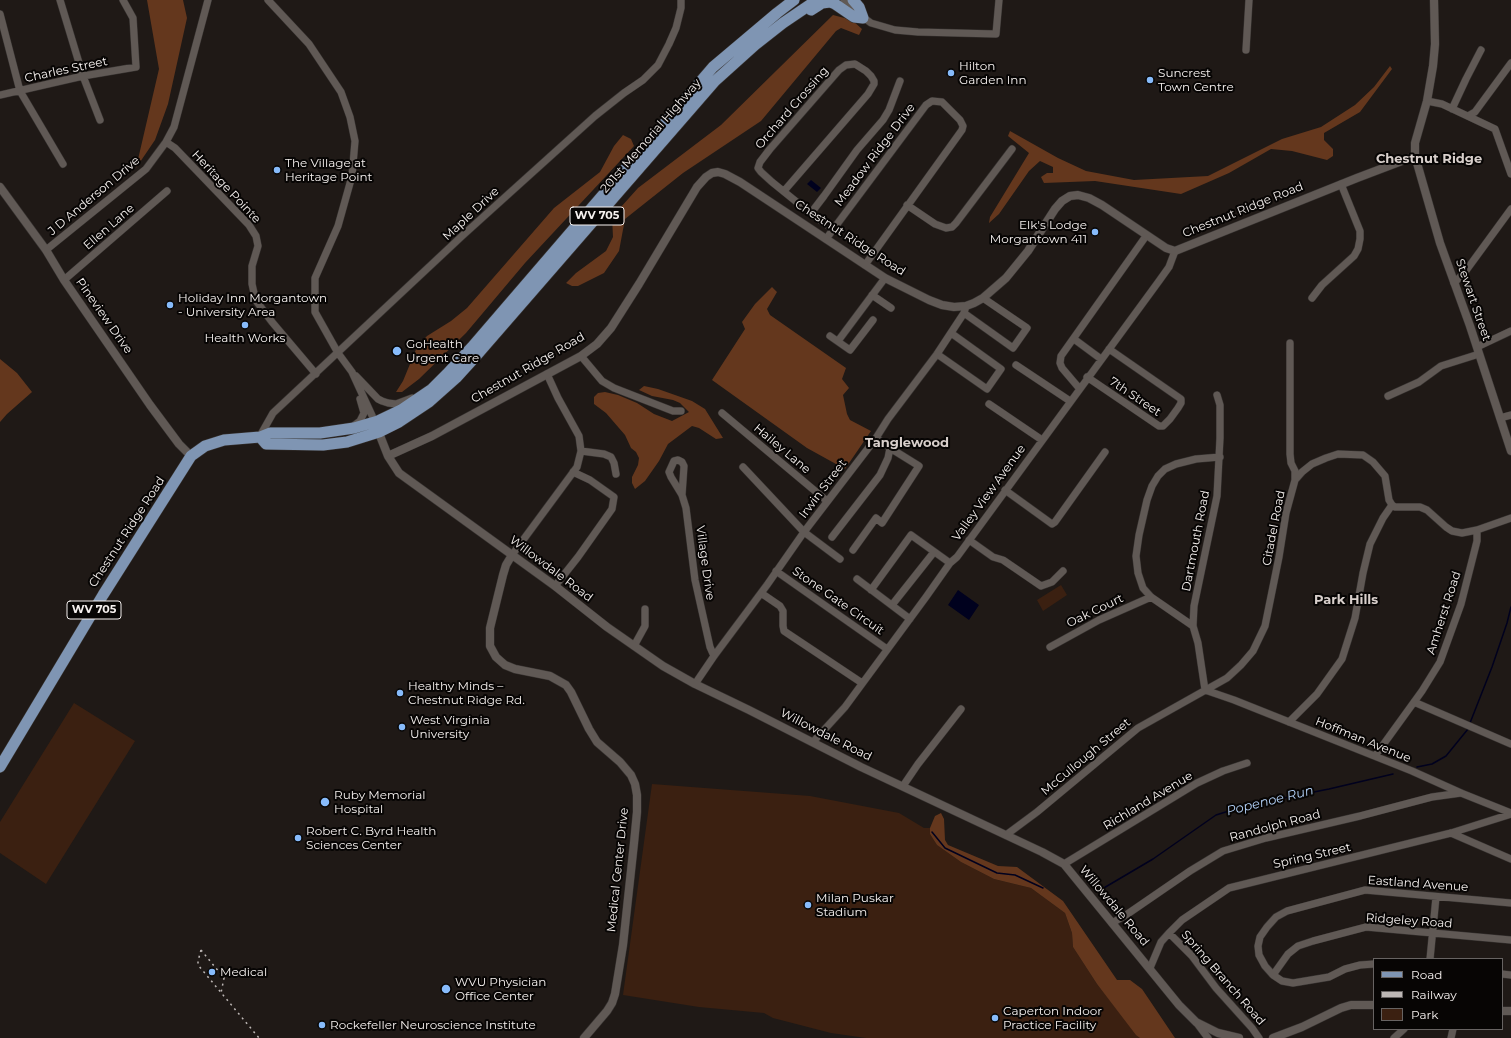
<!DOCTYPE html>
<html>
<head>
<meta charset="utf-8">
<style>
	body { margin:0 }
	#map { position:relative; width:1511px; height:1038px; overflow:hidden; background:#1f1916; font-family:Montserrat,sans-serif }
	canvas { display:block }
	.legend { position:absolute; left:1373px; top:958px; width:130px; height:72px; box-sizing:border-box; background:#070504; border:1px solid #676362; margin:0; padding:5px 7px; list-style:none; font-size:12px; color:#f6f1ef }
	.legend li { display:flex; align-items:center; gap:8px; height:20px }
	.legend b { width:20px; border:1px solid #676362 }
</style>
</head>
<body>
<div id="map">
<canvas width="1511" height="1038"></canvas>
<ul class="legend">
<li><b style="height:5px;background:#7f95b3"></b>Road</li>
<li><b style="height:5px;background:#bdb7b5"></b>Railway</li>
<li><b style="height:11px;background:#3b2011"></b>Park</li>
</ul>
</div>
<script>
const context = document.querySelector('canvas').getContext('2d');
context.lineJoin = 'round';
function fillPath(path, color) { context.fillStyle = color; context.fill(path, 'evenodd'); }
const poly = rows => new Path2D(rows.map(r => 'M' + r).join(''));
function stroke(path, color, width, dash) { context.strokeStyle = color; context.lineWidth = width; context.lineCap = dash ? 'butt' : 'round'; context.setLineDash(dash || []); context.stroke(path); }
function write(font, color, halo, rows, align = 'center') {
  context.font = font + ' Montserrat,sans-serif'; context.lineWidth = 4; context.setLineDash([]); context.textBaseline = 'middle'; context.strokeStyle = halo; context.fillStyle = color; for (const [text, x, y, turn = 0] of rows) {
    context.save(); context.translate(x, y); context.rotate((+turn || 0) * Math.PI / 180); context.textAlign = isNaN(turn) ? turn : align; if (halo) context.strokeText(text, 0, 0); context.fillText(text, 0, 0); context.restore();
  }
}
fillPath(poly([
	[1061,585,1067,595,1043,611,1037,600],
	[74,703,135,741,46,884,0,853,0,822],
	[652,784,810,796,899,813,924,828,930,828,930,834,937,845,961,862,994,879,1031,888,1065,913,1072,933,1073,947,1097,984,1140,1038,866,1038,831,1033,773,1018,764,1013,699,1007,623,995]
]), '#3b2011');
fillPath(poly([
	[147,0,183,0,187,18,168,104,155,140,136,168,159,69],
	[833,15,852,20,862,29,859,35,841,28,836,31,761,121,683,173,625,219,619,251,604,273,578,286,572,286,566,283,576,273,606,251,613,237,612,217,638,188,721,125],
	[1390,66,1392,69,1360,112,1324,133,1324,140,1333,149,1333,156,1327,160,1292,151,1271,149,1229,173,1181,194,1095,181,1044,183,1041,177,1047,173,1053,173,1053,167,1040,161,1029,171,999,214,989,223,990,217,1029,153,1008,136,1010,131,1058,158,1086,171,1134,180,1208,176,1282,139,1321,127,1355,105,1374,87],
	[623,135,631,139,634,146,525,263,466,333,419,379,402,392,396,392,403,381,417,347,427,336,451,321,467,308,554,208,600,172,614,146],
	[772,287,777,292,767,309,770,315,846,368,842,379,849,388,843,395,847,414,850,420,871,431,845,469,807,448,712,380,745,329,742,322,755,304],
	[0,359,17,373,32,392,7,414,0,422],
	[644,386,658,389,692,401,705,409,723,438,716,439,699,428,692,426,668,444,659,461,645,481,635,489,632,483,632,477,638,465,639,458,636,452,631,448,625,435,606,413,594,404,594,397,598,393,605,392,618,395,637,403,654,414,672,421,689,412,680,403,673,400,652,396,639,390],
	[941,813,944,819,945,840,948,845,998,866,1017,867,1063,901,1117,980,1130,980,1142,989,1175,1038,1140,1038,1136,1035,1097,984,1073,947,1072,933,1065,913,1031,888,994,879,961,862,937,845,930,834,930,828,935,816]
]), '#64371d');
fillPath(poly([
	[811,180,821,188,817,192,807,184],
	[958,590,979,605,969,620,948,605]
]), '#00011e');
stroke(poly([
	[1470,723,1492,667,1507,623,1511,607],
	[1417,767,1432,764,1446,756,1468,729],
	[932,832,945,848,997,873,1015,875,1043,888],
	[1097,892,1153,859,1216,815,1248,805,1329,789,1393,774]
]), '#00011e', 1.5);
const minor = poly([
	[60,0,83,76,100,120],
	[268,0,309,44,341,92,350,117,355,141,352,176,338,226,315,278,315,312,338,353,352,372,375,422],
	[844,0,849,7,871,23,895,30,918,32,996,34,999,0],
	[0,14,20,91,63,164],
	[1246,50,1249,0],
	[0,95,83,76,136,67,133,18,123,0],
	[1427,101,1442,104,1495,129,1511,174],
	[1452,109,1466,79,1481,50],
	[1468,116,1475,112,1511,63],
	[166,142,175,148,249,225,256,236,258,246,252,266,252,284,254,293,257,302,272,322,316,374],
	[784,191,868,94,874,84,874,81,871,76,866,71,855,64,846,65,839,70,770,149,760,162,758,168,761,172,772,182,814,216,833,229],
	[907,205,935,224,946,228,952,227,956,223,1012,149],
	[811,213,824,196,857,150,883,120,889,110,900,81],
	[826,239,926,105,932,101,942,102,960,120,963,126,962,130,865,265],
	[46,250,146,169,166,142,174,127,208,0],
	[64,280,167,191],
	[1454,283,1465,272,1511,209],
	[872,295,891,308],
	[1312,298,1322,285,1354,256,1358,249,1360,239,1360,231,1341,184],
	[964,313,1013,348,1027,328,983,298],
	[830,336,850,350,873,320],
	[1074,339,1101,359],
	[838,341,885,278],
	[1477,347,1511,331],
	[937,354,987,389,1001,369,951,333],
	[581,356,602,381,614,388,673,411,681,411],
	[1016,365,1070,401],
	[356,376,378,399,382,401,388,403,396,404,412,398],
	[1087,377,1159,426,1163,426,1170,419,1178,408,1181,403,1181,399,1109,349],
	[1079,388,1062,368,1060,363,1061,356,1146,236],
	[1388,396,1419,382,1441,366,1479,354],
	[989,404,1042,440],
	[722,413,827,501],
	[1500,418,1511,415],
	[352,427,360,421,364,413,360,399],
	[260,436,273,413,462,236,595,116,624,93,643,80,658,65,669,44,676,28,681,8,681,0],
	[581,451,604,454,611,457,614,463,616,474],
	[743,467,804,532,840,559],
	[1295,480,1302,472,1312,464,1326,458,1338,454,1363,455,1373,462,1385,476,1389,500,1392,505,1395,507,1420,507,1427,510,1446,527,1452,531,1462,533,1477,530,1511,518],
	[1005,490,1052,524,1055,522,1105,452],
	[682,495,684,466,682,462,678,460,674,461,669,472,671,477,682,495,686,508,695,580,710,647,714,656],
	[832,537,880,475,888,458,890,448,876,438],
	[969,540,993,557,1003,560,1041,586,1052,582,1063,571],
	[853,550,876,518,882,523,919,466,890,448],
	[512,555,577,467,581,451,579,436,558,398,547,374],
	[776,571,887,649],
	[857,579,910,619],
	[555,586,578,557,612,509,614,497,590,480,573,472],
	[871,590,911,535,950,563],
	[761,593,780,606,783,611,783,626,784,631,862,683],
	[892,605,934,552],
	[1193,626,1151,597,1143,588,1138,573,1136,556,1139,535,1147,500,1152,486,1158,476,1165,469,1176,464,1196,459,1220,457],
	[634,646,645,626,645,609],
	[1050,647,1099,620,1151,597],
	[695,684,714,656,767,585,804,532,876,438,888,419,937,354,964,313,966,306],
	[1205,690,1234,700,1412,771,1461,793,1511,813],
	[1205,690,1198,643,1193,626,1194,606,1217,496,1220,438,1220,405,1217,395],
	[1414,702,1511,744],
	[1289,722,1317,694,1342,659,1355,618,1363,573,1370,544,1383,518,1392,505],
	[813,742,845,707,926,597,950,563,957,557,1159,281,1169,267,1175,251],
	[1375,756,1422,691,1440,662,1461,604,1477,541,1477,530],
	[903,786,918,764,961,709],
	[1451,833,1511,859],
	[1006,835,1037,812,1138,728,1227,678,1241,665,1253,651,1265,626,1279,557,1286,513,1295,480,1295,471,1291,463,1290,454,1290,343],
	[1064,864,1197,783,1223,771,1247,763],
	[1112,923,1126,915,1190,871,1223,851,1266,838,1360,816,1413,802,1432,797,1461,793],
	[1169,933,1192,956,1216,988,1252,1028,1259,1038],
	[1430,959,1436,897],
	[1374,964,1360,965,1345,969,1329,977,1293,983,1282,981,1273,975,1265,966,1259,955,1258,946,1260,937,1267,927,1276,917,1287,911,1365,890,1511,903],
	[1150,968,1161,942,1169,933,1182,920,1229,888,1451,833,1511,814],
	[1502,974,1511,975],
	[1273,975,1288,954,1298,946,1313,941,1366,927,1511,940],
	[1196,1022,1208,1038],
	[1394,1038,1404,1029],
	[1451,1038,1453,1029]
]);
const tertiary = poly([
	[1434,0,1435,44,1433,66,1427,101,1415,143,1415,156,1440,243,1470,326,1511,451],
	[0,187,46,250,64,280,150,405,179,444,191,456],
	[377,428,388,456,399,473,555,586,607,627,663,666,695,684,749,710,861,767,1042,852,1064,864,1179,1005,1196,1022,1218,1033,1239,1038],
	[388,456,432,436,473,414,581,356,597,344,611,328,639,284,697,187,706,177,712,173,718,172,725,174,740,182,885,278,929,300,942,305,954,307,966,306,974,303,983,298,1006,278,1028,251,1055,209,1062,201,1070,196,1078,195,1089,198,1102,205,1166,248,1175,251,1357,178,1415,156],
	[512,555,506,565,503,575,490,628,490,646,496,657,505,665,515,669,550,676,566,685,571,692,589,729,597,742,620,762,631,775,635,784,637,795,637,812,634,843,623,945,615,994,612,1003,607,1011,584,1038],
	[1502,1011,1511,1011],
	[1273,1038,1302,1027,1341,1008,1351,1005,1374,1005]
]);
const primary = poly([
	[811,10,822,3,830,2,835,4,854,17,863,18,859,7,853,0],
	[260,437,266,444,323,445,347,442,379,432,399,422,429,402,456,378,476,356,715,81,755,45,783,23,817,0],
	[0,767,103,595,191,456,205,446,224,440,260,437,270,433,320,433,354,428,378,421,401,410,432,389,447,374,472,347,713,67,777,13,794,0]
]);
stroke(minor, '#383432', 8);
stroke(tertiary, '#383432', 9);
stroke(primary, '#383432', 12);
stroke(minor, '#605955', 7);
stroke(tertiary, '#605955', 8);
stroke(primary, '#7f95b3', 11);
stroke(poly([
	[201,950,198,961,198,965,259,1038],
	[201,950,224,978,221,993]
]), '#bdb7b5', 1.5, [2, 4]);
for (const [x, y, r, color] of [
	[951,73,4,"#87bbfb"],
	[1150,80,4,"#87bbfb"],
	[277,170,4,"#87bbfb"],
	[1095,232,4,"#87bbfb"],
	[170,305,4,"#87bbfb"],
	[245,325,4,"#87bbfb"],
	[397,351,5,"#87bbfb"],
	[400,693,4,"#87bbfb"],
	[402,727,4,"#87bbfb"],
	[325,802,5,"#87bbfb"],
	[298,838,4,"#87bbfb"],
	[808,905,4,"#87bbfb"],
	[212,972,4,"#87bbfb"],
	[446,989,5,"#87bbfb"],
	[995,1018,4,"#87bbfb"],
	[322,1025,4,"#87bbfb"]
]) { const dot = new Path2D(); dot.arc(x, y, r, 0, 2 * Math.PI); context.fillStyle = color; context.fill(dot); stroke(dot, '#070504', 1.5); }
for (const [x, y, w] of [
	[597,216,54],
	[94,610,54]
]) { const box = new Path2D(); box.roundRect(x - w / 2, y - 9, w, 18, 3); context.fillStyle = '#070504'; context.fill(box); stroke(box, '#f6f1ef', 1); }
write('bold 11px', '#f6f1ef', null, [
	["WV 705",597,216],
	["WV 705",94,610]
]);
write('12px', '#f6f1ef', '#070504', [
	["Hilton",959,66],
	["Garden Inn",959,80],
	["Suncrest",1158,73],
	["Town Centre",1158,87],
	["The Village at",285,163],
	["Heritage Point",285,177],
	["Elk's Lodge",1087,225,"right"],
	["Morgantown 411",1087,239,"right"],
	["Holiday Inn Morgantown",178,298],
	["- University Area",178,312],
	["Health Works",245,338,"center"],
	["GoHealth",406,344],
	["Urgent Care",406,358],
	["Healthy Minds –",408,686],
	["Chestnut Ridge Rd.",408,700],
	["West Virginia",410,720],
	["University",410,734],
	["Ruby Memorial",334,795],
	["Hospital",334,809],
	["Robert C. Byrd Health",306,831],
	["Sciences Center",306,845],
	["Milan Puskar",816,898],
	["Stadium",816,912],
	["Medical",220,972],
	["WVU Physician",455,982],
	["Office Center",455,996],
	["Caperton Indoor",1003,1011],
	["Practice Facility",1003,1025],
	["Rockefeller Neuroscience Institute",330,1025]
], 'left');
write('12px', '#f6f1ef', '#070504', [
	["Charles Street",66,70,-12],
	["Orchard Crossing",792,108,-49],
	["201st Memorial Highway",651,136,-49],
	["Meadow Ridge Drive",875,155,-53],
	["Heritage Pointe",226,187,47],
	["J D Anderson Drive",94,196,-40],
	["Chestnut Ridge Road",1243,210,-22],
	["Maple Drive",471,214,-43],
	["Ellen Lane",109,227,-41],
	["Chestnut Ridge Road",850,238,33],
	["Stewart Street",1473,300,71],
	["Pineview Drive",104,316,55],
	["Chestnut Ridge Road",528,368,-30],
	["7th Street",1135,397,34],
	["Hailey Lane",782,449,40],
	["Irwin Street",823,489,-53],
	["Valley View Avenue",989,493,-54],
	["Citadel Road",1274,528,-79],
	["Chestnut Ridge Road",127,532,-57],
	["Dartmouth Road",1196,541,-79],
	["Village Drive",705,563,82],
	["Willowdale Road",551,569,37],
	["Stone Gate Circuit",838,601,35],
	["Oak Court",1095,611,-26],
	["Amherst Road",1444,613,-72],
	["Willowdale Road",826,735,27],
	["Hoffman Avenue",1363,740,22],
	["McCullough Street",1086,757,-40],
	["Richland Avenue",1148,801,-31],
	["Randolph Road",1275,826,-15],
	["Spring Street",1312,856,-13],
	["Medical Center Drive",618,870,-84],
	["Eastland Avenue",1418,884,4],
	["Willowdale Road",1114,906,50],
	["Ridgeley Road",1409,921,4],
	["Spring Branch Road",1223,978,49]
]);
write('bold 13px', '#d8cfcb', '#070504', [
	["Chestnut Ridge",1429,159],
	["Tanglewood",907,443],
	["Park Hills",1346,600]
]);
write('italic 13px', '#b3d1f7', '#070504', [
	["Popenoe Run",1270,801,-14]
]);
</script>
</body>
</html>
